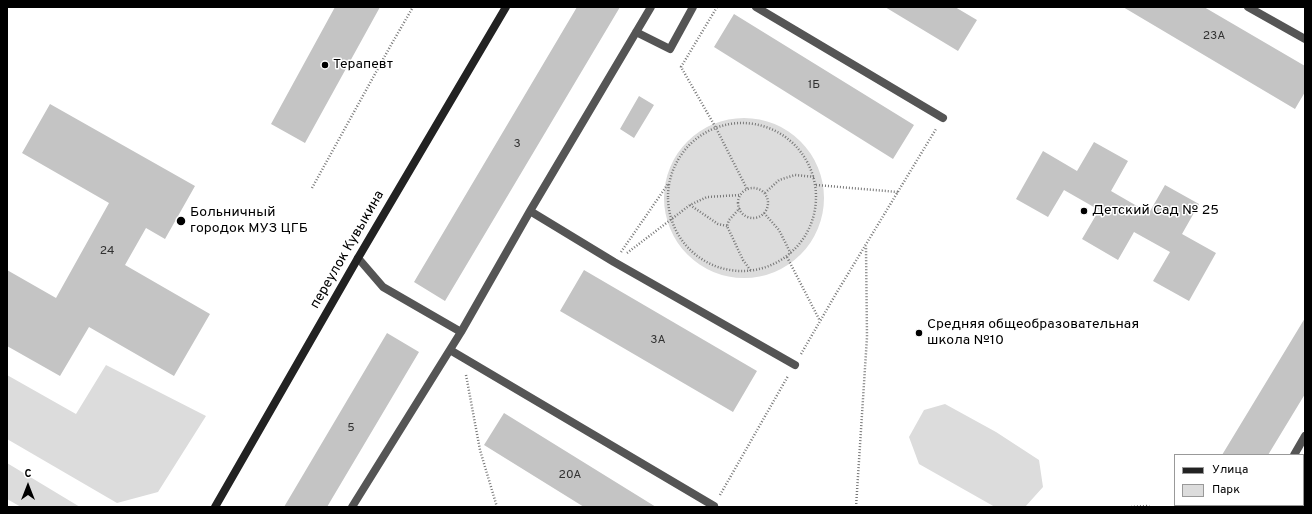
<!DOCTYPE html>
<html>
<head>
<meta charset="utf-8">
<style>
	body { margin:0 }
	#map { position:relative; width:1312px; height:514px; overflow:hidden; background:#fff; font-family:Overpass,sans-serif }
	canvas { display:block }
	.frame { position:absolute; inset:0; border:8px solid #000; pointer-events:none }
	.legend { position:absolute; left:1174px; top:454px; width:130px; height:52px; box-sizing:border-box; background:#fff; border:1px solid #999; margin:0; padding:5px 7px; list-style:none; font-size:12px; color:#000 }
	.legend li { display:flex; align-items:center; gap:8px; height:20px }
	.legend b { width:20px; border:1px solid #999 }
	.north { position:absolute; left:8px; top:466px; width:40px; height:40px; -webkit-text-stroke:3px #fff; paint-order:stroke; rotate:0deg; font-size:11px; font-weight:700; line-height:16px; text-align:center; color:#000 }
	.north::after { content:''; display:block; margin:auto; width:14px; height:18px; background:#000; clip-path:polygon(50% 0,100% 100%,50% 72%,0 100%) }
</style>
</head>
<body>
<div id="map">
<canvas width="1312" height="514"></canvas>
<div class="frame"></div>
<ul class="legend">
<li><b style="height:5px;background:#222"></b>Улица</li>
<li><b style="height:11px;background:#dcdcdc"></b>Парк</li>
</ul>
<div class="north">С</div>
</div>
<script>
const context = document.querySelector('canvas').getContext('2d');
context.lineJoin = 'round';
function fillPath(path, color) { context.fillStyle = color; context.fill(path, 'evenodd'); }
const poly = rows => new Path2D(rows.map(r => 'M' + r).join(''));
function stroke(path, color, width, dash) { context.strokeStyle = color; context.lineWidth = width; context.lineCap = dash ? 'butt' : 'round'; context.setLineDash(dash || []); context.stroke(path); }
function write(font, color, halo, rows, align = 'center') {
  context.font = font + ' Overpass,sans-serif'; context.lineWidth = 3; context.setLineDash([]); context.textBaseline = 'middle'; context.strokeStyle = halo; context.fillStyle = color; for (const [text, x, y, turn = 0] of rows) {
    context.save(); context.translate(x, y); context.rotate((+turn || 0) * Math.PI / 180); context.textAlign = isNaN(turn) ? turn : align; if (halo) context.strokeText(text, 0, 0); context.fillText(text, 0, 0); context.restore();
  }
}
fillPath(poly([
	'664 198a80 80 0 1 1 160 0a80 80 0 1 1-160 0Z',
	[106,365,206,416,158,492,117,503,7,439,7,375,76,414],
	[945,404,996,432,1039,460,1043,487,1025,507,995,507,919,464,909,437,924,410],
	[7,463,80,507,21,507,7,499]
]), '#dcdcdc');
fillPath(poly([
	[335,7,380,7,305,143,271,124],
	[577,7,620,7,445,301,414,282],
	[885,7,955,7,977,20,958,51],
	[1123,7,1204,7,1305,66,1305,92,1295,109],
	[734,14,914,125,893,159,714,47],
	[639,96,654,105,634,138,620,129],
	[50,104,195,186,165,239,146,228,125,265,210,314,174,376,89,327,60,376,7,346,7,270,56,298,109,203,22,153],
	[1094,142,1128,161,1111,191,1149,213,1165,185,1199,204,1182,234,1216,253,1189,301,1153,281,1170,252,1134,232,1118,260,1082,239,1099,210,1064,190,1048,217,1016,199,1043,151,1077,171],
	[584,270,757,371,733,412,560,311],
	[1305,318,1305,394,1268,455,1222,455],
	[387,333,419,352,327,507,284,507],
	[504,413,656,507,584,507,484,445],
	[1210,505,1238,505,1237,507,1213,507]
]), '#c4c4c4');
stroke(poly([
	[717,7,681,67,716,128,747,189],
	'668 197a74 74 0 1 1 148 0a74 74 0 1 1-148 0Z',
	[816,185,898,192],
	[312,188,391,45,413,7],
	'738 203a15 15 0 1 1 30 0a15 15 0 1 1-30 0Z',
	[765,193,779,180,795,175,815,177],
	[690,205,718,224,727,226],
	[740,208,729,220,727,226,743,260,751,271],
	[764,213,779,230,791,254],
	[621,252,668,184],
	[627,253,690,205,707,197,740,195],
	[787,257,820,321],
	[801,354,837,292,936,129],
	[466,375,480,450,497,507],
	[720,495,788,376],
	[856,507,867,337,866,246],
	[1131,507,1146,506,1150,507]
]), '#777', 2.5, [1, 2]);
stroke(poly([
	[756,7,943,118],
	[1248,7,1305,39],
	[636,32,670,49,693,7],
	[530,211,614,262,795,365],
	[358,258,383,287,461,332],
	[450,350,714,506],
	[1294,455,1305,436],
	[352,507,461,332,530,211,651,7],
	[1263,507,1264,505]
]), '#555', 8);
stroke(poly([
	[215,507,358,258,506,7]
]), '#222', 8);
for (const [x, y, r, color] of [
	[325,65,4,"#000"],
	[1084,211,4,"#000"],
	[181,221,5,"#000"],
	[919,333,4,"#000"]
]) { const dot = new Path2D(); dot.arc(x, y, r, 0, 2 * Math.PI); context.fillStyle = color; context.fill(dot); stroke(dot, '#fff', 1.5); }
write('12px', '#313131', null, [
	["23А",1214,37],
	["1Б",814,86],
	["3",517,145],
	["24",107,252],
	["3А",658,341],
	["5",351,429],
	["20А",570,476]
]);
write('14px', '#000', '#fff', [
	["Терапевт",333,65],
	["Детский Сад № 25",1092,211],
	["Больничный",190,213],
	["городок МУЗ ЦГБ",190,229],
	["Средняя общеобразовательная",927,325],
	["школа №10",927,341]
], 'left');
write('14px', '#000', '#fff', [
	["переулок Кувыкина",348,250,-60]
]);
</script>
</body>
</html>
